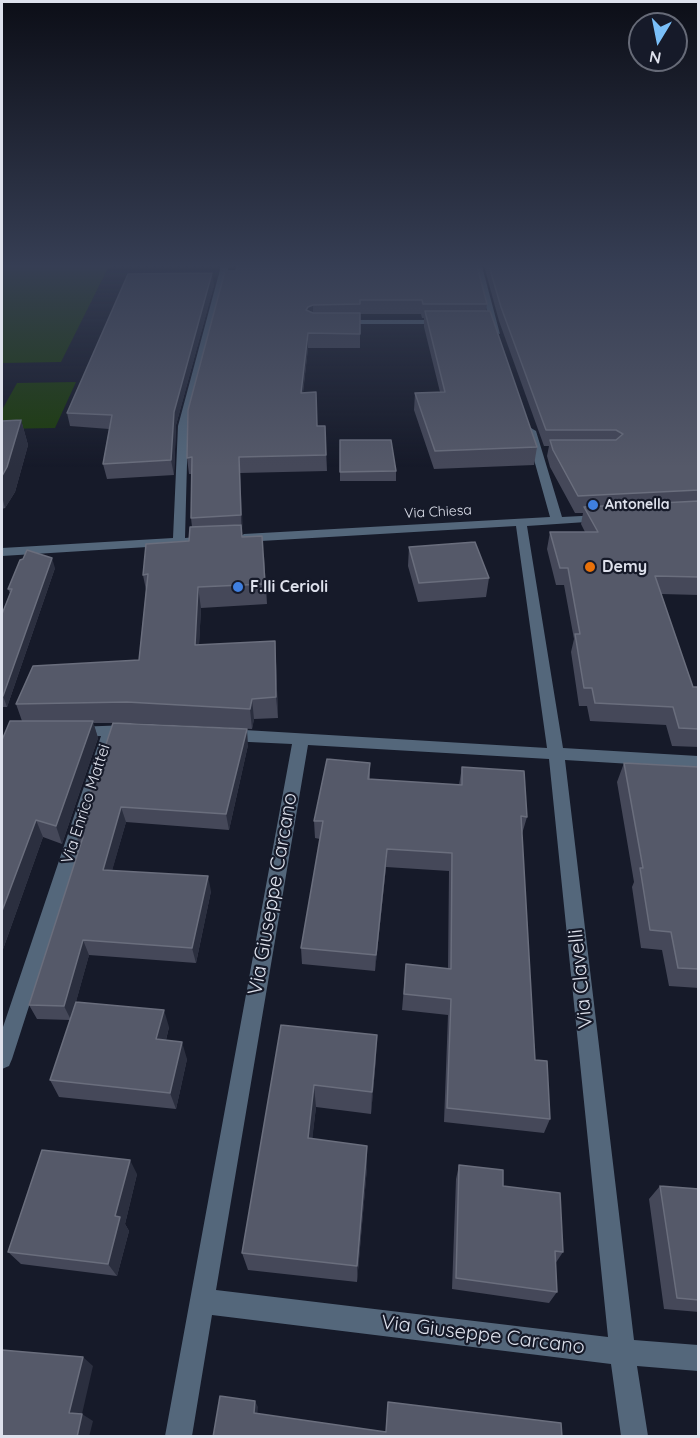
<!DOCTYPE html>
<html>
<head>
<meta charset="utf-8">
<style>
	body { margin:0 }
	#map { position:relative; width:700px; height:1438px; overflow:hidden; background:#161a29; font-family:Quicksand,sans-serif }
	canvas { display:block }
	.frame { position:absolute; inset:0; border:3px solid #dee1ec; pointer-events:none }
	.north { position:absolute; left:628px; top:12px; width:60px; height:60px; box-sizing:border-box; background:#161a29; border:2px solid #666a77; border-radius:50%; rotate:190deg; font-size:16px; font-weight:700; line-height:24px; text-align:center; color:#dee1ec }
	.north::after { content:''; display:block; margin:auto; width:21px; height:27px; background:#7abff8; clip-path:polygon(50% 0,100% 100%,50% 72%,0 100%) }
</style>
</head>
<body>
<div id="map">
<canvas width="700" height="1438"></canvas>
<div class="frame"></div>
<div class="north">N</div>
</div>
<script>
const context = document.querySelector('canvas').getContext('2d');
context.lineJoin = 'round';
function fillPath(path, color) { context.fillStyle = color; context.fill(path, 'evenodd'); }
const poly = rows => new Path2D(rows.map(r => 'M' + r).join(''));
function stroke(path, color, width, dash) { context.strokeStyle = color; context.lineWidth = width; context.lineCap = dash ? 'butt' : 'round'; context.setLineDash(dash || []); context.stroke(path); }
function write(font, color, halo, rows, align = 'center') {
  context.font = font + ' Quicksand,sans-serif'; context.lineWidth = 4.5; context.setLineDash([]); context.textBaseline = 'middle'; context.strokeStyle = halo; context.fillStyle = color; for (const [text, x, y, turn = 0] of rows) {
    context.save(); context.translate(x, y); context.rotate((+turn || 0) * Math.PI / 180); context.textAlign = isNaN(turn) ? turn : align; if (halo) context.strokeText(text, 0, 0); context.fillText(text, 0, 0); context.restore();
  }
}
fillPath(poly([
	[2,266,109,266,61,362,2,363],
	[76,382,55,428,2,429,2,410,17,383]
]), '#1c3d0a');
fillPath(poly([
	[221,266,229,266,188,426,185,538,208,536,214,540,212,543,2,556,2,548,173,538,178,426,221,266],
	[474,266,482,266,500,334,493,332,474,266],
	[337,320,442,320,446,322,442,324,337,324,337,320],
	[531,428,536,431,562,517,601,515,607,518,601,521,527,526,563,748,698,756,698,768,565,760,634,1340,698,1345,698,1371,637,1366,648,1436,621,1436,611,1364,212,1315,192,1436,165,1436,292,744,228,741,223,739,220,735,223,731,228,729,547,748,516,526,244,542,238,538,244,534,550,517,526,431,531,428],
	[308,745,549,759,608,1337,216,1290,308,745],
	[129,725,134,726,137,730,134,734,129,735,116,736,12,1059,9,1066,2,1069,2,1030,101,736,75,737,70,736,67,732,70,728,75,727,129,725]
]), '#54677b');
fillPath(poly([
	[484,266,699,266,699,595,661,594,693,687,699,691,699,747,672,746,666,725,590,721,587,706,579,706,571,652,574,639,564,585,556,585,547,549,550,532,585,532,581,524,583,513,575,513,550,467,547,456,549,446,544,446,499,321],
	[225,271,487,304,486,311,537,447,534,465,434,469,414,410,415,393,440,392,424,327,424,318,422,318,421,314,360,314,360,348,308,348,303,393,317,426,325,426,327,471,240,473,242,537,264,556,267,604,201,608,199,644,276,661,278,718,254,719,252,729,132,723,118,723,248,745,229,830,126,822,112,870,211,891,196,963,89,955,73,1012,169,1027,166,1040,187,1059,176,1109,59,1097,50,1080,70,1020,37,1019,29,1005,80,846,76,835,113,723,93,723,98,738,62,844,43,837,2,952,2,740,22,721,16,704,139,660,146,590,143,575,189,541,192,527,191,518,192,474,189,474,187,458],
	[214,285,176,425,174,475,107,479,103,464,109,429,70,426,67,413],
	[21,420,28,445,15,492,5,508,2,509,2,421],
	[340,440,396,471,396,481,340,481],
	[409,547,489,578,486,597,418,602,408,566],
	[55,568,7,707,2,707,2,614,10,593,8,589],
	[370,763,370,779,459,785,462,767,527,817,522,834,535,1060,550,1119,544,1133,444,1122,448,1015,402,1010,406,964,448,969,449,871,386,867,375,971,302,964,301,948,320,839,315,838,314,821],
	[624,763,699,767,699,988,669,986,662,950,641,948,632,887,634,882,617,782],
	[281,1025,376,1058,371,1114,316,1107,312,1139,367,1146,367,1167,357,1282,248,1270,242,1253],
	[459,1165,503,1186,563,1252,555,1264,557,1292,549,1303,452,1289,456,1179],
	[137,1174,125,1224,129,1231,117,1276,21,1264,8,1252],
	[660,1186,699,1189,699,1312,664,1309,649,1199]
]), '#454859');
fillPath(poly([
	[212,273,214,285,176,425,174,475,171,460,174,412],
	[313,305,313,319,306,310,308,307],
	[308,333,308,348,301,408,301,393],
	[21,420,28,445,15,492,5,508,2,496,2,476],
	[239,457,240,473,243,532,241,515],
	[52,558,55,568,7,707,3,696],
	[198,587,201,608,198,665,195,645],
	[275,641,276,661,278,718,276,697],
	[252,699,254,719,252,729,250,709],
	[93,721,98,738,62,844,56,826],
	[247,729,248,745,229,830,226,814],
	[121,807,126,822,108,885,103,870],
	[36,820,43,837,2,952,2,911],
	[387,849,386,867,375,971,376,955],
	[208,876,211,891,196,963,192,948],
	[83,940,89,955,71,1020,64,1006],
	[164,1010,169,1027,162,1056,156,1039],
	[377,1035,376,1058,371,1114,372,1092],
	[182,1042,187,1059,176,1109,170,1093],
	[314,1085,316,1107,310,1159,308,1138],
	[367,1146,367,1167,357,1282,357,1266],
	[130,1160,137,1174,125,1224,129,1231,117,1276,108,1264,115,1216],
	[83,1357,93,1366,82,1414,93,1421,89,1437,77,1437,69,1413],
	[255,1401,258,1407,257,1418,254,1413]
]), '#2b2f3f');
const building = poly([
	[237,266,477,266,487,304,423,304,422,300,360,300,360,304,313,305,308,307,306,310,313,313,360,313,360,334,308,333,301,393,316,392,317,426,325,426,326,455,239,457,241,515,191,518,192,457,187,458,188,410,225,271,236,271,237,266],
	[489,266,686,266,699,268,699,490,578,496,553,450,550,440,616,440,623,434,616,430,546,430,501,307,489,266],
	[212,273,174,412,171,460,103,464,112,415,67,413,128,274,212,273],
	[425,311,490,311,537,447,435,451,415,393,445,392,425,311],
	[21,420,7,467,2,476,2,421,21,420],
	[340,440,391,440,396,471,340,472,340,440],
	[699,501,699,577,655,576,693,687,697,687,699,691,699,729,679,728,673,707,595,703,592,688,584,688,575,634,580,634,568,568,560,568,550,532,598,532,584,507,699,501],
	[241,525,242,537,262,536,265,584,198,587,195,645,275,641,276,697,252,699,250,709,127,702,16,704,33,666,139,660,148,574,143,575,146,544,189,541,190,527,241,525],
	[475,542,489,578,419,583,409,547,475,542],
	[27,550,52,558,3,696,2,696,2,614,12,589,8,589,20,560,23,559,27,550],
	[10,721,93,721,56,826,36,820,2,911,2,740,10,721],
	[113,723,247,729,226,814,121,807,103,870,208,876,192,948,83,940,64,1006,29,1005,83,837,76,835,113,723],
	[327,759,370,763,368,779,462,785,462,767,524,771,527,817,521,816,535,1060,547,1061,550,1119,447,1108,451,999,404,994,406,964,451,969,452,853,387,849,376,955,301,948,323,821,314,821,327,759],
	[624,763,699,767,699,969,678,968,671,932,650,930,640,868,643,868,624,763],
	[76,1002,164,1010,156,1039,182,1042,170,1093,50,1080,76,1002],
	[281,1025,377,1035,372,1092,314,1085,308,1138,367,1146,357,1266,242,1253,281,1025],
	[42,1150,130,1160,115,1216,120,1217,108,1264,8,1252,42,1150],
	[459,1165,503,1170,503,1186,560,1193,563,1252,555,1251,557,1292,456,1278,459,1165],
	[660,1186,699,1189,699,1300,677,1298,660,1186],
	[2,1350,83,1357,69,1413,82,1414,77,1437,2,1437,2,1350],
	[220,1396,255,1401,254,1413,386,1432,388,1402,561,1423,562,1437,213,1437,220,1396]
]);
fillPath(building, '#555969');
stroke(building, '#6a6e7d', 1.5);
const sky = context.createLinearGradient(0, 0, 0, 467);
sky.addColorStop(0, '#0c0e17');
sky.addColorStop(0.57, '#363e54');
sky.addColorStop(1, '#363e5400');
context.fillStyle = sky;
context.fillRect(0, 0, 700, 467);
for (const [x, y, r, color] of [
	[593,505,6,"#3f7fe0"],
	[590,567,6,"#e8710a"],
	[238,587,6,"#3f7fe0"]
]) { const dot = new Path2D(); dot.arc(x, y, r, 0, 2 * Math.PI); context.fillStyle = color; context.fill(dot); stroke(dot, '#161a29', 2); }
write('bold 14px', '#dee1ec', '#161a29', [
	["Antonella",605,505]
], 'left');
write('14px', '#dee1ec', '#161a29', [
	["Via Chiesa",438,512,-3]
]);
write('bold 16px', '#dee1ec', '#161a29', [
	["Demy",602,567],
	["F.lli Cerioli",250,587]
], 'left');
write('16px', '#dee1ec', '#161a29', [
	["Via Enrico Mattei",86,804,-72]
]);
write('20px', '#dee1ec', '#161a29', [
	["Via Giuseppe Carcano",273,894,-80],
	["Via Clavelli",581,979,-96],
	["Via Giuseppe Carcano",483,1335,7]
]);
</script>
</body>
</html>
